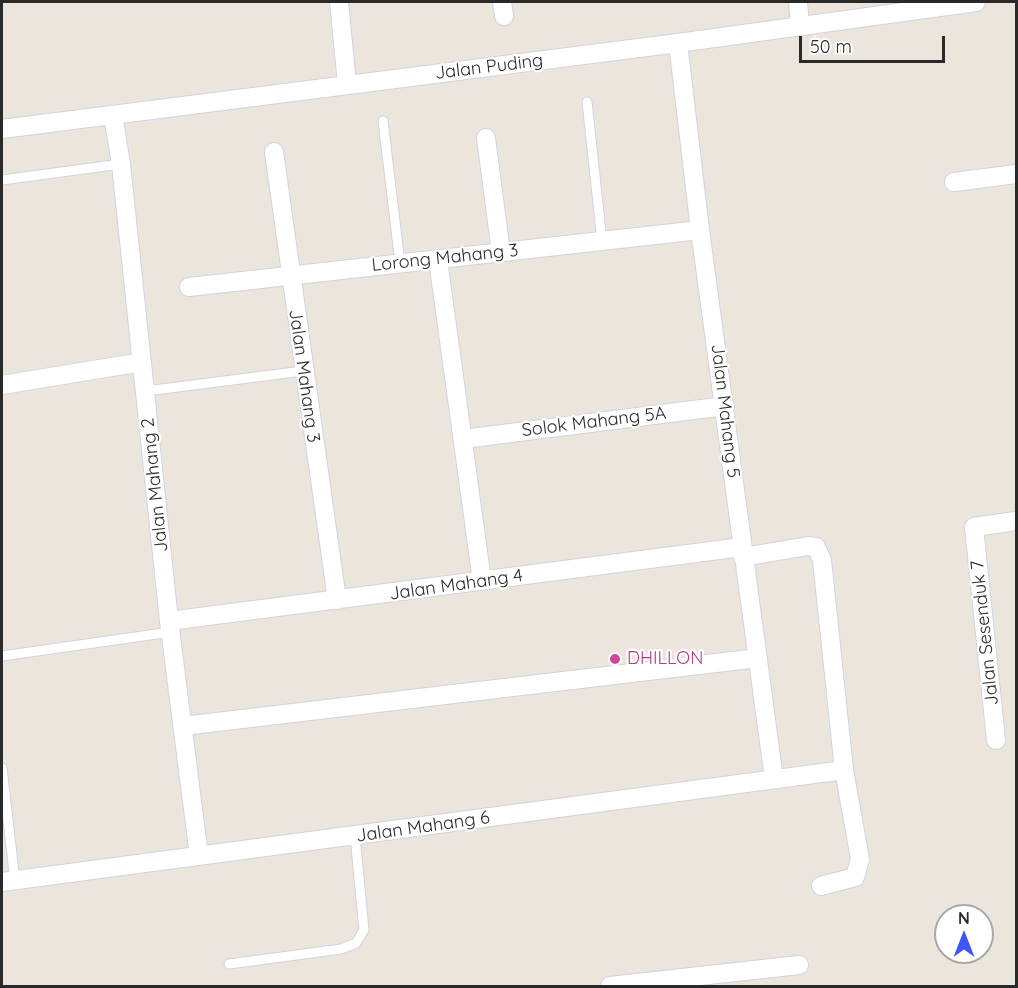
<!DOCTYPE html>
<html>
<head>
<meta charset="utf-8">
<style>
	body { margin:0 }
	#map { position:relative; width:1018px; height:988px; overflow:hidden; background:#ebe5db; font-family:Quicksand,sans-serif }
	canvas { display:block }
	.frame { position:absolute; inset:0; border:3px solid #292929; pointer-events:none }
	.north { position:absolute; left:934px; top:904px; width:60px; height:60px; box-sizing:border-box; background:#fff; border:2px solid #a9a9a9; border-radius:50%; rotate:0deg; font-size:16px; font-weight:700; line-height:24px; text-align:center; color:#292929 }
	.north::after { content:''; display:block; margin:auto; width:21px; height:27px; background:#3f55f5; clip-path:polygon(50% 0,100% 100%,50% 72%,0 100%) }
	.scale { position:absolute; left:799px; top:36px; width:146px; height:27px; box-sizing:border-box; border:3px solid #292929; border-top:0; padding-left:8px; font-size:18px; line-height:21px; white-space:nowrap; color:#292929; -webkit-text-stroke:4px #fff; paint-order:stroke }
</style>
</head>
<body>
<div id="map">
<canvas width="1018" height="988"></canvas>
<div class="frame"></div>
<div class="north">N</div>
<div class="scale">50 m</div>
</div>
<script>
const context = document.querySelector('canvas').getContext('2d');
context.lineJoin = 'round';
const poly = rows => new Path2D(rows.map(r => 'M' + r).join(''));
function stroke(path, color, width, dash) { context.strokeStyle = color; context.lineWidth = width; context.lineCap = dash ? 'butt' : 'round'; context.setLineDash(dash || []); context.stroke(path); }
function write(font, color, halo, rows, align = 'center') {
  context.font = font + ' Quicksand,sans-serif'; context.lineWidth = 4.5; context.setLineDash([]); context.textBaseline = 'middle'; context.strokeStyle = halo; context.fillStyle = color; for (const [text, x, y, turn = 0] of rows) {
    context.save(); context.translate(x, y); context.rotate((+turn || 0) * Math.PI / 180); context.textAlign = isNaN(turn) ? turn : align; if (halo) context.strokeText(text, 0, 0); context.fillText(text, 0, 0); context.restore();
  }
}
const service = poly([
	[587,102,602,241],
	[383,121,400,263],
	[2,180,121,164],
	[146,391,303,371],
	[2,656,171,632],
	[2,768,15,881],
	[229,964,341,949,356,943,364,930,355,836]
]);
const minor = poly([
	[339,2,347,84],
	[502,2,504,16],
	[798,2,800,26],
	[678,43,700,230,774,779],
	[113,115,121,164,169,621,199,856],
	[2,129,678,43,976,2],
	[486,138,501,252],
	[274,152,337,600],
	[954,182,1016,174],
	[438,260,482,581],
	[189,287,700,230],
	[2,385,142,362],
	[463,439,725,406],
	[743,557,808,546,816,547,822,560,844,770,860,859,855,877,821,886],
	[169,621,742,547],
	[183,726,758,658],
	[996,740,974,527,1016,521],
	[2,882,844,770],
	[610,986,799,965]
]);
stroke(service, '#d1d3e2', 11);
stroke(minor, '#d1d3e2', 20);
stroke(service, '#fff', 9);
stroke(minor, '#fff', 18);
for (const [x, y, r, color] of [
	[615,659,6,"#d1479c"]
]) { const dot = new Path2D(); dot.arc(x, y, r, 0, 2 * Math.PI); context.fillStyle = color; context.fill(dot); stroke(dot, '#fff', 2); }
write('18px', '#292929', '#fff', [
	["Jalan Puding",489,67,-7],
	["Lorong Mahang 3",445,258,-6],
	["Jalan Mahang 3",304,376,82],
	["Jalan Mahang 5",725,411,83],
	["Solok Mahang 5A",594,422,-7],
	["Jalan Mahang 2",155,485,-96],
	["Jalan Mahang 4",456,585,-8],
	["Jalan Sesenduk 7",985,633,-96],
	["Jalan Mahang 6",423,827,-8]
]);
write('18px', '#b23c85', '#fff', [
	["DHILLON",627,659]
], 'left');
</script>
</body>
</html>
